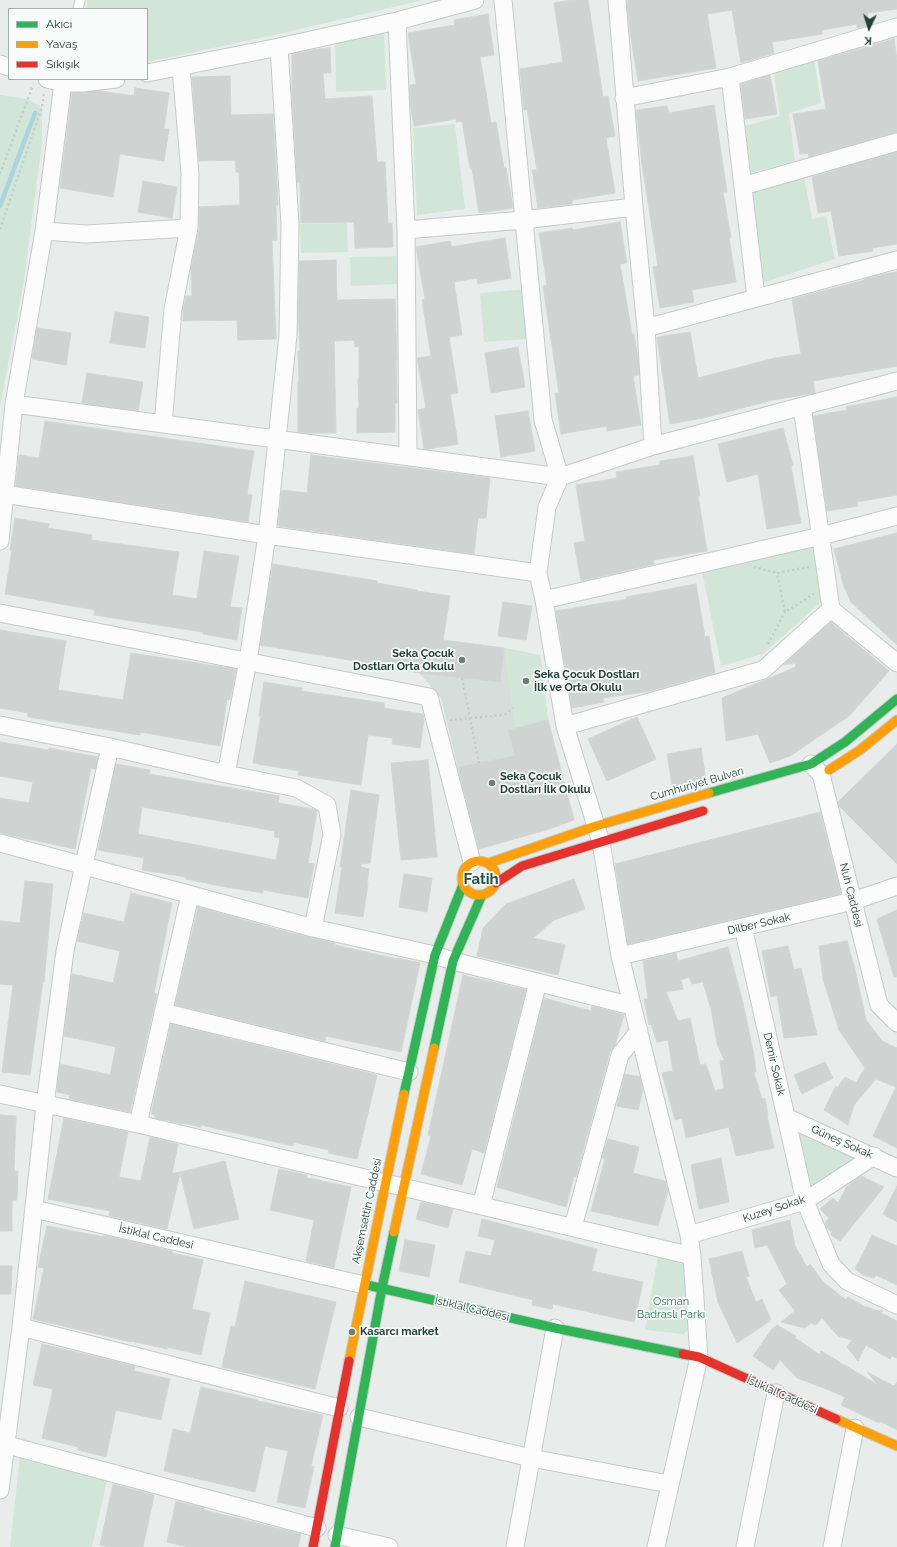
<!DOCTYPE html>
<html>
<head>
<meta charset="utf-8">
<style>
	body { margin:0 }
	#map { position:relative; width:897px; height:1547px; overflow:hidden; background:#e8edeb; font-family:Raleway,sans-serif }
	canvas { display:block }
	.legend { position:absolute; left:8px; top:8px; width:140px; height:72px; box-sizing:border-box; background:#f7fbf9; border:1px solid #a3b1ad; margin:0; padding:5px 7px; list-style:none; font-size:12px; color:#24423a }
	.legend li { display:flex; align-items:center; gap:8px; height:20px }
	.legend b { width:20px; border:1px solid #a3b1ad }
	.north { position:absolute; left:849px; top:8px; width:40px; height:40px; -webkit-text-stroke:3px #f7fbf9; paint-order:stroke; rotate:184deg; font-size:11px; font-weight:700; line-height:16px; text-align:center; color:#24423a }
	.north::after { content:''; display:block; margin:auto; width:14px; height:18px; background:#24423a; clip-path:polygon(50% 0,100% 100%,50% 72%,0 100%) }
</style>
</head>
<body>
<div id="map">
<canvas width="897" height="1547"></canvas>
<ul class="legend">
<li><b style="height:5px;background:#30b455"></b>Akıcı</li>
<li><b style="height:5px;background:#ff9f0a"></b>Yavaş</li>
<li><b style="height:5px;background:#e5322d"></b>Sıkışık</li>
</ul>
<div class="north">K</div>
</div>
<script>
const context = document.querySelector('canvas').getContext('2d');
context.lineJoin = 'round';
function fillPath(path, color) { context.fillStyle = color; context.fill(path, 'evenodd'); }
const poly = rows => new Path2D(rows.map(r => 'M' + r).join(''));
function stroke(path, color, width, dash) { context.strokeStyle = color; context.lineWidth = width; context.lineCap = dash ? 'butt' : 'round'; context.setLineDash(dash || []); context.stroke(path); }
function write(font, color, halo, rows, align = 'center') {
  context.font = font + ' Raleway,sans-serif'; context.lineWidth = 3.5; context.setLineDash([]); context.textBaseline = 'middle'; context.strokeStyle = halo; context.fillStyle = color; for (const [text, x, y, turn = 0] of rows) {
    context.save(); context.translate(x, y); context.rotate((+turn || 0) * Math.PI / 180); context.textAlign = isNaN(turn) ? turn : align; if (halo) context.strokeText(text, 0, 0); context.fillText(text, 0, 0); context.restore();
  }
}
fillPath(poly([
	[424,638,504,648,540,655,548,720,508,730,526,799,469,815,441,698,419,673]
]), '#d6dedb');
fillPath(poly([
	[87,0,423,0,279,34,147,62,147,9,87,9],
	[384,33,386,90,336,92,335,42],
	[814,59,821,103,789,113,795,161,751,173,745,126,780,116,774,71],
	[0,95,28,99,42,107,42,143,23,287,0,407],
	[455,124,465,209,417,215,413,128],
	[804,176,812,219,826,216,835,259,762,283,749,191],
	[347,223,348,252,301,253,300,224],
	[398,256,399,284,351,286,350,257],
	[525,289,529,339,484,342,480,293],
	[815,545,822,601,763,654,721,666,702,571],
	[504,648,540,655,548,720,515,728],
	[786,1117,874,1156,805,1201],
	[658,1256,688,1261,694,1326,683,1334,645,1330],
	[20,1456,107,1481,92,1547,10,1547]
]), '#d1e6d8');
stroke(poly([
	[0,206,35,113]
]), '#a9d4db', 4.5);
const building = poly([
	[572,0,588,0,603,97,608,96,615,136,606,138,615,193,572,200,572,204,538,208,532,170,537,170,527,109,524,110,520,69,563,62,554,3,572,0],
	[627,0,897,0,897,9,867,13,869,25,857,28,857,24,822,30,822,34,772,42,774,53,741,63,732,10,707,14,716,68,638,81,630,32,627,0],
	[488,14,494,55,480,57,491,123,496,122,504,168,506,168,513,208,479,213,472,168,470,168,462,121,456,122,456,119,414,126,410,102,410,85,416,84,408,33,455,25,454,20,488,14],
	[894,39,897,60,897,132,809,157,808,153,800,154,793,114,826,109,818,61,894,39],
	[330,48,331,73,323,73,325,99,372,96,377,162,385,162,388,223,392,223,393,247,355,248,354,222,301,223,300,183,297,183,292,95,292,54,318,49,330,48],
	[770,75,777,114,745,119,741,84,770,75],
	[230,76,231,115,273,114,278,205,276,205,277,240,272,240,276,339,238,340,237,320,183,321,183,310,186,296,192,296,191,269,199,230,199,207,240,205,239,172,236,172,235,160,199,161,192,77,230,76],
	[135,88,169,93,164,129,169,129,164,161,120,154,113,197,60,188,72,93,100,91,134,96,135,88],
	[714,105,727,192,723,192,731,238,729,238,736,282,692,290,694,302,660,308,653,267,658,266,642,164,636,110,667,106,669,113,714,105],
	[897,152,897,244,872,248,873,251,839,256,831,211,818,213,812,177,897,152],
	[143,181,177,187,172,218,138,212,143,181],
	[620,222,627,263,620,264,632,334,634,334,638,359,639,375,633,376,641,425,607,431,607,426,561,434,555,393,559,393,543,286,547,285,539,233,572,228,573,230,620,222],
	[505,238,511,278,478,284,477,278,454,282,462,335,449,337,458,393,450,394,458,444,429,449,424,449,418,410,426,408,417,358,431,356,422,300,425,299,416,247,450,241,451,247,505,238],
	[336,260,337,300,395,299,397,360,396,360,397,403,395,403,395,432,357,433,357,408,359,408,358,379,359,379,359,346,355,347,354,340,334,341,336,433,308,433,298,432,298,381,299,381,298,351,300,351,298,309,299,261,336,260],
	[897,272,897,366,813,381,815,393,773,400,703,418,670,424,657,337,690,332,698,378,775,358,801,354,792,299,865,280,864,279,884,274,897,272],
	[115,312,149,317,145,348,110,343,115,312],
	[37,328,71,333,66,365,32,359,37,328],
	[518,347,525,387,491,393,485,353,518,347],
	[87,373,143,382,138,411,82,403,87,373],
	[897,397,897,495,857,502,858,506,827,511,813,416,847,410,846,407,897,397],
	[528,411,535,451,501,457,495,416,528,411],
	[45,421,254,451,247,494,252,495,248,522,16,486,19,455,39,458,45,421],
	[783,428,793,465,791,466,801,523,767,529,758,474,727,482,718,444,783,428],
	[311,455,490,478,486,518,478,518,474,554,278,526,282,490,307,493,311,455],
	[693,456,700,496,698,496,707,551,653,560,654,564,581,581,574,543,585,541,576,485,617,478,616,472,660,465,660,461,693,456],
	[15,518,49,524,48,528,92,535,91,540,179,552,172,595,197,599,204,551,239,556,230,607,242,608,237,640,203,634,203,632,94,615,95,610,5,594,12,550,10,550,15,518],
	[897,533,897,645,851,602,844,587,834,549,897,533],
	[273,564,377,581,377,583,417,590,417,591,450,596,443,640,504,648,500,682,419,673,338,658,260,645,273,564],
	[696,584,705,637,709,636,715,673,651,691,603,698,604,702,572,708,556,611,627,599,626,597,696,584],
	[503,602,532,606,526,640,498,636,503,602],
	[831,622,889,671,849,716,790,756,770,763,758,734,726,741,722,698,796,667,795,663,783,665,831,622],
	[0,630,66,641,58,690,123,700,131,653,236,669,230,700,227,699,220,746,140,732,140,735,28,717,28,713,0,708,0,630],
	[264,682,302,688,301,691,384,703,384,708,423,714,424,719,420,748,392,744,393,738,368,735,361,785,298,775,299,771,253,763,261,716,259,716,264,682],
	[637,717,656,759,607,781,588,739,637,717],
	[548,720,574,820,546,830,479,849,458,767,515,756,508,730,548,720],
	[0,742,49,750,49,748,98,757,95,769,91,768,75,849,0,833,0,798,29,803,33,782,0,776,0,742],
	[897,744,897,864,839,806,838,802,897,744],
	[701,748,706,781,673,791,667,754,701,748],
	[428,760,437,857,401,860,391,763,428,760],
	[116,764,150,770,149,774,279,796,278,803,313,809,317,811,308,863,314,864,308,898,263,890,263,893,226,887,186,879,186,877,142,870,144,858,98,850,116,764],
	[142,807,275,831,274,837,280,838,276,860,138,834,142,807],
	[351,790,379,795,370,863,361,864,361,867,369,869,367,883,368,884,363,917,335,913,342,867,340,867,351,790],
	[820,812,841,894,628,944,615,864,820,812],
	[404,874,432,878,427,912,399,907,404,874],
	[574,879,585,909,554,920,533,938,565,945,558,975,477,956,483,928,506,904,574,879],
	[25,881,53,884,44,982,43,981,30,1075,2,1072,13,985,0,984,0,921,20,923,25,881],
	[131,893,172,903,154,993,157,994,130,1112,69,1099,70,1095,57,1092,60,1064,110,1075,116,1047,64,1036,72,974,113,983,119,956,120,951,77,941,84,913,124,922,131,893],
	[198,907,287,932,335,943,335,945,397,959,398,958,420,963,401,1052,326,1036,325,1041,175,1005,198,907],
	[897,910,897,977,894,977,877,919,897,910],
	[847,941,855,969,866,1020,882,1041,897,1048,897,1148,873,1136,896,1087,876,1079,854,1105,848,1125,824,1110,836,1086,837,1088,845,1077,856,1083,865,1068,839,1030,823,979,819,946,847,941],
	[788,946,794,970,801,968,817,1035,784,1038,777,995,771,997,762,951,788,946],
	[728,947,743,1003,754,1055,756,1072,754,1072,762,1099,765,1098,768,1116,767,1116,774,1148,736,1156,729,1127,686,1138,682,1118,675,1120,662,1073,673,1071,668,1040,657,1042,651,1024,649,1025,644,999,648,999,643,961,676,953,678,961,728,947],
	[689,977,692,984,703,982,711,1009,717,1043,724,1060,720,1061,724,1088,715,1091,706,1064,700,1065,690,1018,678,1021,666,992,683,989,681,980,689,977],
	[463,975,526,990,484,1153,472,1149,462,1185,421,1174,431,1136,428,1135,463,975],
	[544,998,591,1011,592,1006,624,1015,615,1045,610,1052,576,1177,574,1176,566,1207,497,1187,544,998],
	[171,1024,377,1075,357,1159,328,1153,329,1150,293,1142,293,1146,201,1125,201,1127,183,1123,183,1124,155,1118,155,1115,151,1114,171,1024],
	[825,1062,833,1078,802,1094,794,1075,825,1062],
	[625,1074,640,1077,643,1089,638,1110,617,1106,625,1074],
	[0,1115,16,1116,14,1171,18,1171,17,1200,12,1200,12,1231,0,1231,0,1115],
	[64,1118,128,1132,119,1177,141,1181,150,1137,178,1144,172,1174,225,1161,239,1219,194,1229,180,1173,167,1229,109,1216,110,1211,48,1199,64,1118],
	[608,1139,639,1147,633,1173,665,1181,668,1191,658,1226,591,1211,605,1159,602,1158,608,1139],
	[721,1158,729,1202,699,1209,691,1165,721,1158],
	[279,1169,307,1175,307,1178,351,1187,334,1268,306,1261,314,1220,270,1210,279,1169],
	[861,1176,884,1187,840,1241,831,1235,832,1232,827,1228,825,1223,829,1218,820,1209,833,1198,838,1203,847,1186,861,1176],
	[897,1186,897,1222,883,1214,897,1186],
	[421,1202,453,1209,448,1228,416,1219,421,1202],
	[482,1219,597,1249,592,1271,643,1282,634,1322,553,1304,552,1309,532,1305,533,1300,459,1282,466,1251,491,1256,495,1240,478,1236,482,1219],
	[790,1220,795,1246,807,1267,810,1264,823,1282,846,1300,848,1297,865,1307,865,1306,875,1310,883,1311,881,1313,897,1321,897,1358,892,1356,890,1359,866,1345,858,1361,847,1347,852,1340,838,1336,822,1318,816,1325,811,1323,805,1328,781,1322,795,1311,779,1290,787,1284,767,1245,755,1248,752,1230,790,1220],
	[47,1226,104,1237,104,1235,163,1249,172,1251,172,1253,203,1260,192,1309,210,1313,201,1355,167,1347,167,1349,131,1341,131,1342,33,1319,44,1268,38,1267,47,1226],
	[872,1235,897,1246,897,1285,876,1275,874,1278,863,1275,855,1269,872,1235],
	[405,1240,435,1245,429,1277,399,1271,405,1240],
	[742,1251,749,1276,746,1277,756,1302,762,1299,771,1320,767,1319,770,1321,737,1343,718,1302,709,1259,742,1251],
	[0,1266,12,1266,11,1294,0,1294,0,1266],
	[245,1281,336,1302,315,1389,222,1367,231,1326,235,1327,245,1281],
	[777,1325,796,1336,795,1338,820,1355,821,1351,878,1385,867,1372,894,1386,897,1382,897,1430,880,1421,879,1423,841,1405,845,1397,824,1388,797,1378,780,1360,773,1370,753,1356,772,1329,777,1325],
	[42,1344,135,1366,134,1371,170,1379,161,1420,116,1410,106,1457,78,1450,78,1447,42,1438,53,1389,33,1385,42,1344],
	[201,1387,258,1400,258,1401,323,1415,311,1466,314,1467,305,1508,277,1502,288,1451,265,1446,255,1492,164,1471,173,1429,190,1433,201,1387],
	[113,1484,154,1495,143,1547,108,1547,100,1545,113,1484],
	[176,1501,204,1508,204,1510,301,1534,298,1547,188,1547,167,1542,176,1501]
]);
fillPath(building, '#cfd4d2');
stroke(building, '#d1d6d4', 1);
const lane = poly([
	[78,9,80,0]
]);
const street = poly([
	[617,0,634,207,646,328,653,446],
	[397,21,406,230,408,455],
	[0,64,9,67],
	[147,73,279,47,397,21,475,0],
	[730,77,756,297],
	[47,79,63,83,83,83,116,79],
	[624,98,730,77,897,27],
	[743,186,897,142],
	[406,230,523,220,634,207],
	[44,231,86,234,189,228],
	[646,328,897,260],
	[14,404,560,477,543,420,503,0],
	[163,424,173,309,189,228,190,174,181,67],
	[4,494,267,535,538,573],
	[0,541,14,404,44,231,63,83],
	[544,600,821,536,897,516],
	[831,609,897,663],
	[0,613,429,697,472,862],
	[0,725,110,747,226,774,296,788,327,805,332,835,313,928],
	[565,726,763,670,831,609,802,406],
	[811,764,821,774,879,1005,897,1023],
	[226,774,248,661,267,535,288,335,290,224,279,47],
	[0,843,313,928,435,955,453,961,632,1006],
	[743,927,805,1201,831,1264,847,1281,897,1305],
	[620,956,853,901,897,886],
	[163,1012,409,1072],
	[0,1094,138,1124,692,1256],
	[786,1117,897,1168],
	[138,1124,190,895],
	[481,1206,538,982],
	[34,1209,364,1285],
	[573,1227,620,1055,639,1031],
	[689,1235,805,1201,874,1156],
	[21,1327,339,1408],
	[359,1417,531,1458,669,1484],
	[0,1443,317,1528],
	[0,1490,21,1327,45,1105,65,951,110,747],
	[337,1535,389,1547],
	[515,1547,555,1328],
	[656,1547,699,1357,692,1256,689,1235,620,956,601,842,565,726,544,600,538,573,547,507,560,477,653,446,897,381],
	[745,1547,776,1393],
	[832,1547,855,1428]
]);
const fast = poly([
	[709,793,811,764,845,742,897,699],
	[434,1048,453,961,482,895],
	[404,1094,435,955,463,885],
	[367,1285,555,1328,683,1354],
	[335,1547,382,1288,394,1232]
]);
const slow = poly([
	[829,770,860,750,897,720],
	'462 878a17 17 0 1 1 34 0a17 17 0 1 1-34 0Z',
	[489,863,596,826,709,793],
	[394,1232,434,1048],
	[349,1361,404,1094],
	[836,1419,897,1446]
]);
const jam = poly([
	[496,883,522,866,703,811],
	[683,1354,699,1357,836,1419],
	[313,1547,349,1361]
]);
stroke(lane, '#c5cac8', 11);
stroke(street, '#c5cac8', 19);
stroke(fast, '#c3cbc8', 11);
stroke(slow, '#c3cbc8', 11);
stroke(jam, '#c3cbc8', 11);
stroke(poly([
	[0,174,33,85],
	[0,229,42,107,44,93],
	[754,567,777,573],
	[809,567,777,573,785,612,814,594],
	[768,644,785,612],
	[462,678,479,763],
	[450,720,504,715,513,708]
]), '#c3ccca', 2.5, [2, 3]);
stroke(lane, '#fcfcfc', 9);
stroke(street, '#fcfcfc', 17);
stroke(fast, '#30b455', 9);
stroke(slow, '#ff9f0a', 9);
stroke(jam, '#e5322d', 9);
for (const [x, y, r, color] of [
	[462,660,4,"#697e78"],
	[526,681,4,"#697e78"],
	[492,783,4,"#697e78"],
	[352,1332,4,"#697e78"]
]) { const dot = new Path2D(); dot.arc(x, y, r, 0, 2 * Math.PI); context.fillStyle = color; context.fill(dot); stroke(dot, '#f7fbf9', 1.5); }
write('bold 11px', '#24423a', '#f7fbf9', [
	["Seka Çocuk",454,654,"right"],
	["Dostları Orta Okulu",454,667,"right"],
	["Seka Çocuk Dostları",534,675],
	["İlk ve Orta Okulu",534,688],
	["Seka Çocuk",500,777],
	["Dostları İlk Okulu",500,790],
	["Kasarcı market",360,1332]
], 'left');
write('11px', '#24423a', '#f7fbf9', [
	["Cumhuriyet Bulvarı",697,784,-16],
	["Nuh Caddesi",851,895,76],
	["Dilber Sokak",759,924,-13],
	["Demir Sokak",774,1064,77],
	["Güneş Sokak",842,1142,24],
	["Kuzey Sokak",774,1209,-18],
	["Akşemsettin Caddesi",367,1211,-78],
	["İstiklal Caddesi",156,1237,13],
	["İstiklal Caddesi",472,1309,13],
	["İstiklal Caddesi",782,1395,24]
]);
write('11px', '#2d7a4b', '#f7fbf9', [
	["Osman",671,1302],
	["Badraslı Parkı",671,1315]
]);
write('bold 15px', '#1f5548', '#f7fbf9', [
	["Fatih",481,879]
]);
</script>
</body>
</html>
